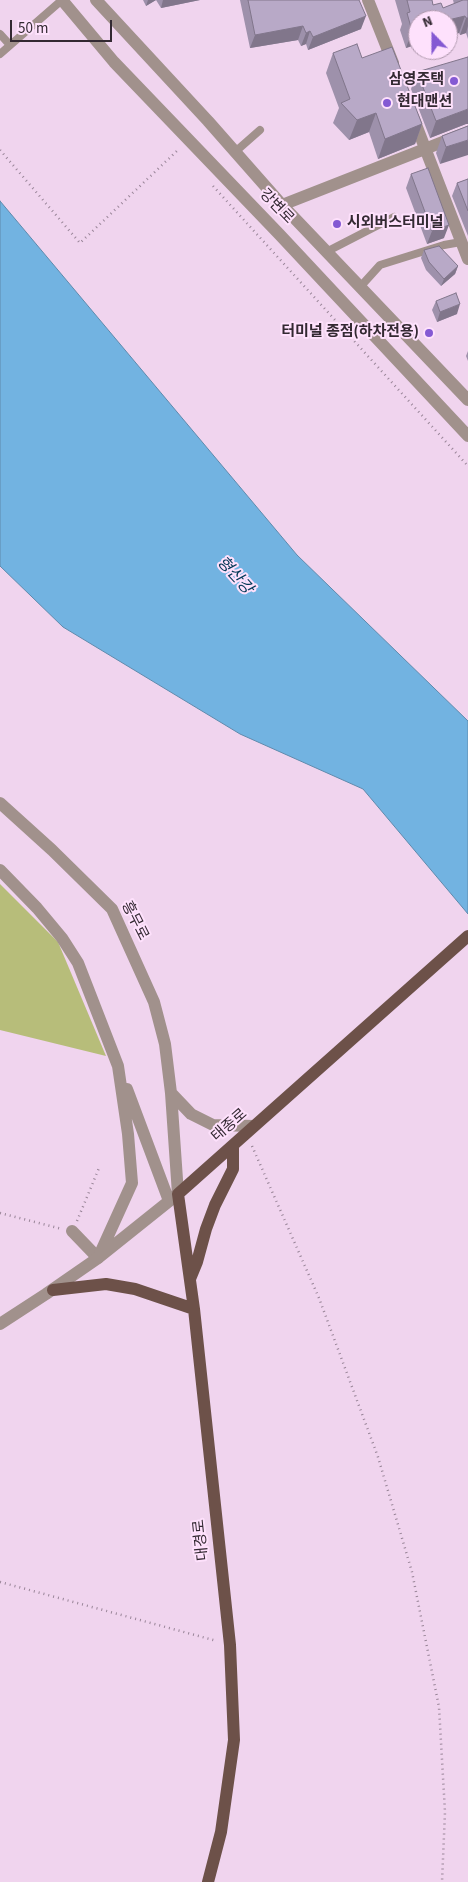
<!DOCTYPE html>
<html>
<head>
<meta charset="utf-8">
<style>
	body { margin:0 }
	#map { position:relative; width:468px; height:1882px; overflow:hidden; background:#f0d4ee; font-family:"Source Sans 3",sans-serif }
	canvas { display:block }
	.north { position:absolute; left:408px; top:10px; width:50px; height:50px; box-sizing:border-box; background:#fee1fc; border:1px solid #ad97ab; border-radius:50%; rotate:338deg; font-size:14px; font-weight:700; line-height:20px; text-align:center; color:#332932 }
	.north::after { content:''; display:block; margin:auto; width:18px; height:22px; background:#8459d3; clip-path:polygon(50% 0,100% 100%,50% 72%,0 100%) }
	.scale { position:absolute; left:10px; top:20px; width:102px; height:22px; box-sizing:border-box; border:2px solid #332932; border-top:0; padding-left:6px; font-size:15px; line-height:18px; white-space:nowrap; color:#332932; -webkit-text-stroke:4px #fee1fc; paint-order:stroke }
</style>
</head>
<body>
<div id="map">
<canvas width="468" height="1882"></canvas>
<div class="north">N</div>
<div class="scale">50 m</div>
</div>
<script>
const context = document.querySelector('canvas').getContext('2d');
context.lineJoin = 'round';
function fillPath(path, color) { context.fillStyle = color; context.fill(path, 'evenodd'); }
const poly = rows => new Path2D(rows.map(r => 'M' + r).join(''));
function stroke(path, color, width, dash) { context.strokeStyle = color; context.lineWidth = width; context.lineCap = dash ? 'butt' : 'round'; context.setLineDash(dash || []); context.stroke(path); }
function write(font, color, halo, rows, align = 'center') {
  context.font = font + ' "Source Sans 3","Noto Sans KR",sans-serif'; context.lineWidth = 4; context.setLineDash([]); context.textBaseline = 'middle'; context.strokeStyle = halo; context.fillStyle = color; for (const [text, x, y, turn = 0] of rows) {
    context.save(); context.translate(x, y); context.rotate((+turn || 0) * Math.PI / 180); context.textAlign = isNaN(turn) ? turn : align; if (halo) context.strokeText(text, 0, 0); context.fillText(text, 0, 0); context.restore();
  }
}
fillPath(poly([
	[0,884,58,942,106,1056,0,1030]
]), '#b7bd7a');
const water = poly([
	[0,201,297,555,468,721,468,914,363,789,240,734,63,627,0,566,0,201]
]);
fillPath(water, '#72b3e1');
stroke(water, '#5f8aac', 1);
stroke(poly([
	[0,150,80,243,179,149],
	[213,186,468,466],
	[252,1146,319,1298,378,1457,412,1572,439,1707,445,1812,442,1882],
	[0,1213,62,1229],
	[77,1221,99,1168],
	[0,1582,217,1641]
]), '#998598', 2.5, [1, 4]);
stroke(poly([
	[0,34,10,45],
	[0,54,62,0],
	[235,152,260,130],
	[328,251,394,217],
	[361,286,380,265,444,245,461,242]
]), '#a1918c', 8);
stroke(poly([
	[368,0,393,63],
	[413,117,468,259],
	[282,205,468,132],
	[72,1231,98,1258]
]), '#a1918c', 12);
stroke(poly([
	[62,0,114,62,280,235,468,436],
	[96,0,208,121,282,205,468,400],
	[0,803,52,850,112,909,154,1002,165,1044,171,1093,191,1114,213,1125,254,1126],
	[0,870,37,908,62,938,78,963,118,1066,128,1134,132,1183,98,1258],
	[127,1089,169,1201],
	[0,1324,46,1294,98,1258,178,1194,171,1093]
]), '#a1918c', 12);
stroke(poly([
	[190,1279,197,1262,206,1229,215,1205,233,1169,233,1145],
	[53,1290,106,1284,135,1289,194,1309],
	[208,1882,221,1832,234,1740,230,1645,194,1309,178,1194,468,936]
]), '#6d5149', 12);
fillPath(poly([
	[143,0,156,0,146,6],
	[156,0,200,0,161,8],
	[240,0,359,0,361,29,308,50,306,44,301,46,298,40,250,48],
	[395,0,432,0,433,5,443,8,454,4,453,0,468,0,468,39,466,33,460,35,459,33,448,36,448,20,418,20,418,44,406,48,400,30,402,24],
	[333,53,362,58,422,124,415,144,378,159,369,132,349,140,333,123,339,108,326,73],
	[417,72,466,124,430,138,411,89],
	[468,126,440,164,436,153,442,136],
	[411,174,444,238,427,244,406,188],
	[468,179,468,236,452,196,457,183],
	[424,250,458,266,455,274,441,286,426,270,421,258],
	[436,301,457,314,437,322,432,310],
	[468,351,468,361,466,356]
]), '#9e91ab');
fillPath(poly([
	[148,0,156,0,146,6],
	[163,0,200,0,161,8],
	[366,16,361,29,308,50,313,37],
	[465,16,459,33,448,36,448,20],
	[466,18,468,18,468,26,466,33,460,35],
	[303,26,298,40,250,48,255,35],
	[418,29,418,44,406,48,412,31],
	[310,31,306,44,301,46,306,33],
	[468,109,468,124,466,124,430,138,436,121],
	[376,113,369,132,349,140,357,120],
	[422,124,415,144,378,159,385,139],
	[468,140,468,155,440,164,446,147],
	[449,225,444,238,427,244,432,231],
	[458,266,455,274,441,286,444,279],
	[460,304,457,314,437,322,440,312]
]), '#81768b');
const building = poly([
	[248,0,359,0,366,16,313,37,310,31,306,33,303,26,255,35,248,0],
	[407,0,432,0,433,5,441,3,443,8,463,0,468,0,468,18,466,18,465,16,448,20,418,20,418,29,412,31,407,13,410,12,407,0],
	[357,44,362,58,392,47,422,124,385,139,376,113,357,120,341,103,350,99,333,53,357,44],
	[468,57,468,109,436,121,417,72,468,57],
	[468,126,468,140,446,147,442,136,468,126],
	[428,168,449,225,432,231,411,174,428,168],
	[468,179,468,211,457,183,468,179],
	[439,246,458,266,444,279,429,262,424,250,439,246],
	[456,293,460,304,440,312,436,301,456,293]
]);
fillPath(building, '#b8a9c7');
stroke(building, '#81768b', 1);
for (const [x, y, r, color] of [
	[454,81,5,"#8459d3"],
	[387,103,5,"#8459d3"],
	[337,224,5,"#8459d3"],
	[429,333,5,"#8459d3"]
]) { const dot = new Path2D(); dot.arc(x, y, r, 0, 2 * Math.PI); context.fillStyle = color; context.fill(dot); stroke(dot, '#fee1fc', 2); }
write('bold 15px', '#332932', '#fee1fc', [
	["삼영주택",444,81],
	["현대맨션",397,103,"left"],
	["시외버스터미널",347,224,"left"],
	["터미널 종점(하차전용)",419,333]
], 'right');
write('15px', '#332932', '#fee1fc', [
	["강변로",276,207,46],
	["흥무로",134,921,63],
	["태종로",230,1126,-41],
	["대경로",202,1540,-96]
]);
write('italic 16px', '#003755', '#fee1fc', [
	["형산강",234,576,48]
]);
</script>
</body>
</html>
